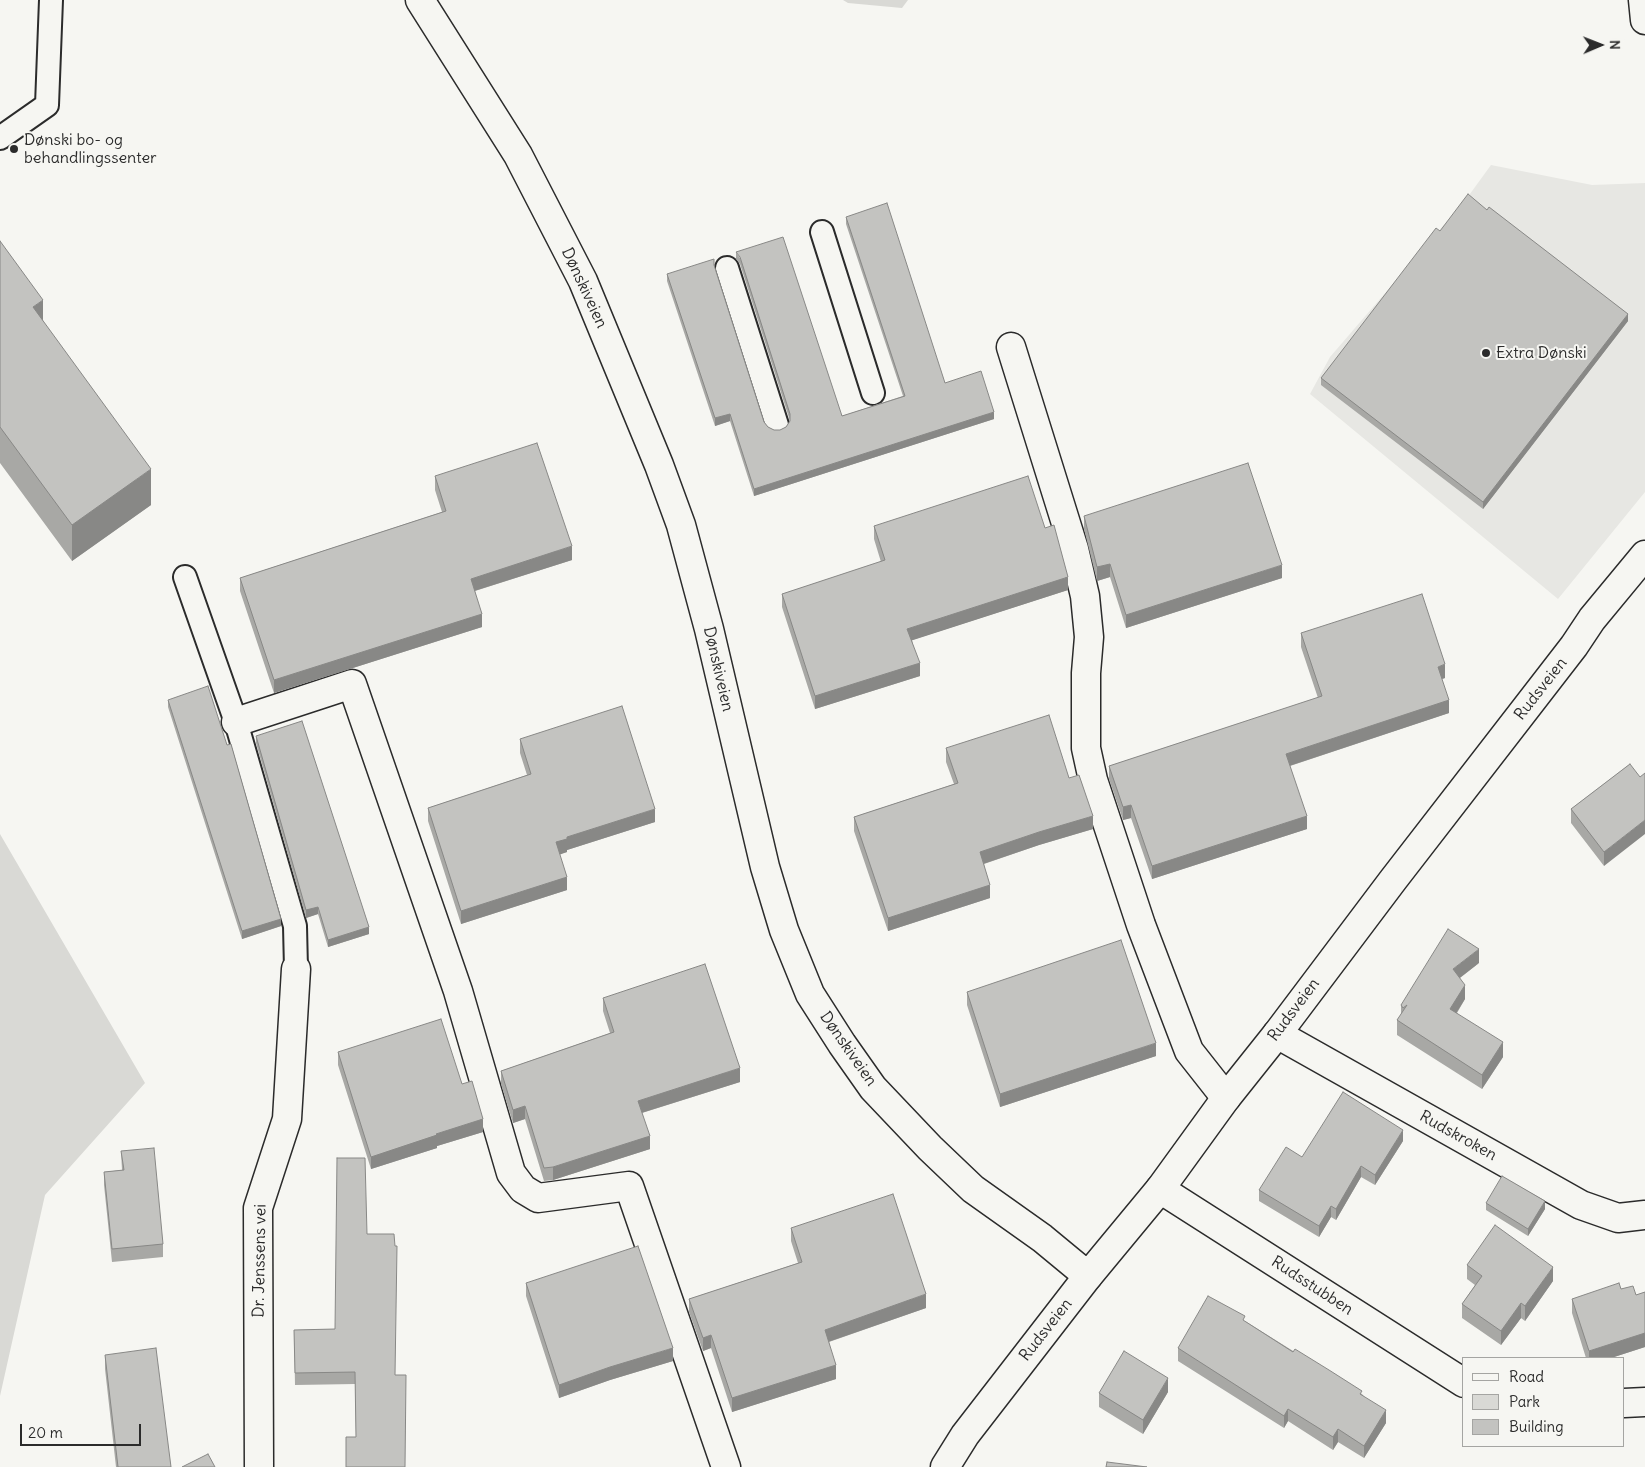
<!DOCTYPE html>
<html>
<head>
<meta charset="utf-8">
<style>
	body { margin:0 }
	#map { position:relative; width:1645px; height:1467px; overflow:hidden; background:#f6f6f2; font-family:Delius,sans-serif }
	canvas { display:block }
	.legend { position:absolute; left:1462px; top:1357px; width:162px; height:90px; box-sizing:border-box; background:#f6f6f2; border:1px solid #a5a5a2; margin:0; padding:6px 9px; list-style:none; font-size:15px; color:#2b2b2b }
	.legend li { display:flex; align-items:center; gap:10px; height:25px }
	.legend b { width:25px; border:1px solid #a5a5a2 }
	.north { position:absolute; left:1575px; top:20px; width:50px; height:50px; -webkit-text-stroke:4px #f6f6f2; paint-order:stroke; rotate:89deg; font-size:14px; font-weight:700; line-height:20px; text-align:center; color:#2b2b2b }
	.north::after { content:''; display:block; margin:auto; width:18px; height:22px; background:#2b2b2b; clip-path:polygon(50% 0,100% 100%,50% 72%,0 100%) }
	.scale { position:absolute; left:20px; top:1424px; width:121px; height:22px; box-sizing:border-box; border:2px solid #2b2b2b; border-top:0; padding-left:6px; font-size:15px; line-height:18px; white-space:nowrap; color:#2b2b2b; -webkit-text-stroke:4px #f6f6f2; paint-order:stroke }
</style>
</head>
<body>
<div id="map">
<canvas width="1645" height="1467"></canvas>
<ul class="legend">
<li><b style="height:6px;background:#f6f6f2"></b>Road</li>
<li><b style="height:14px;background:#d9d9d5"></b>Park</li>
<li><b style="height:14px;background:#c3c3c0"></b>Building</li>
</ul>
<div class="north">N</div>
<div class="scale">20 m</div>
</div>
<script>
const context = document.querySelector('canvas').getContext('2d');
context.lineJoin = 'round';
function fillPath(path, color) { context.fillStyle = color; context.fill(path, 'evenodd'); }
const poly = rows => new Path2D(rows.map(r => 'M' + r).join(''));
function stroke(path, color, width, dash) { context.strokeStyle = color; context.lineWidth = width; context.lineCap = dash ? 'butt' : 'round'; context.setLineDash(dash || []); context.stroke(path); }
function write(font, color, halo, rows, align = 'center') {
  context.font = font + ' Delius,sans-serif'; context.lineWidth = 4; context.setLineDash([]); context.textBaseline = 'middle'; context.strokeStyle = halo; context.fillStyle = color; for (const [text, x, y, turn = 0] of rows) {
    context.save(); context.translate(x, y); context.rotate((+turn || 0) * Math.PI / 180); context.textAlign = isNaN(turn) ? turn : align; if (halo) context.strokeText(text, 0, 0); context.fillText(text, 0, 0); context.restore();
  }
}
fillPath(poly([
	[1491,165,1592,185,1645,183,1645,492,1558,599,1310,394,1330,357,1467,198]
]), '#e7e7e3');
fillPath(poly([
	[843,0,908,0,902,8,848,3],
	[0,834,145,1083,45,1195,0,1396]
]), '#d9d9d5');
const service = poly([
	[0,138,47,105,51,0],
	[822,232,873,393],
	[727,268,777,425],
	[185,577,236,722,295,926,296,969]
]);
const minor = poly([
	[1643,0,1645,20],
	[1011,347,1074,549,1085,596,1089,637,1086,673,1086,748,1093,780,1141,925,1189,1051,1226,1098],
	[236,722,352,684,458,991,511,1173,523,1189,538,1198,629,1186,726,1467],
	[1277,1034,1581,1205,1618,1218,1645,1215],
	[1160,1189,1464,1383],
	[1624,1403,1645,1402],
	[259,1467,258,1208,287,1119,296,969],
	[945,1467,965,1435,1088,1276]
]);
const tertiary = poly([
	[420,0,518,155,583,281,659,465,681,525,709,629,765,867,784,930,810,994,842,1044,873,1088,930,1148,973,1189,1042,1238,1088,1276,1160,1189,1226,1098,1277,1034,1393,880,1574,646,1592,619,1645,555]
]);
stroke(service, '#2b2b2b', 26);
stroke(minor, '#2b2b2b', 31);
stroke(tertiary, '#2b2b2b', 31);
stroke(service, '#f6f6f2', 22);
stroke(minor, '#f6f6f2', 28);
stroke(tertiary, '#f6f6f2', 28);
fillPath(poly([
	[846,217,945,383,994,419,754,496,730,421,715,426,667,281,667,274,714,265,764,422,768,427,774,430,780,430,786,427,790,421,740,264,736,259,736,252,842,416,903,396,846,224],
	[1440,231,1628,321,1483,509,1321,385,1321,378],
	[0,241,43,321,151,505,72,561,0,463],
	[435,476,572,560,475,591,482,627,274,693,240,591,240,578,442,512,435,490],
	[1084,516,1282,578,1126,628,1110,577,1097,581,1084,529],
	[874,526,1045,528,1068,590,912,640,920,676,815,709,782,607,782,594,881,562,874,539],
	[1301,633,1445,678,1442,679,1449,713,1290,766,1307,829,1152,879,1131,818,1123,820,1109,779,1109,766,1318,698,1301,647],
	[168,700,281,926,242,939,168,707],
	[256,736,369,934,328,947,318,914,306,918,256,743],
	[520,739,655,822,567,850,567,852,559,854,567,890,461,924,428,821,428,808,527,775,520,753],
	[946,748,1069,778,1093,829,1039,845,984,864,990,898,888,931,854,831,854,817,954,784,946,762],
	[1630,764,1604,866,1571,823,1571,809],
	[1479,963,1460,978,1465,999,1457,1013,1503,1057,1482,1089,1397,1035,1397,1020,1401,1015,1401,1005],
	[967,992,1156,1056,1000,1107,967,1005],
	[603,998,740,1082,642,1113,650,1149,553,1180,544,1181,525,1119,513,1123,501,1084,501,1071,610,1033,603,1011],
	[338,1052,462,1084,483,1132,437,1146,437,1148,371,1169,338,1065],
	[1403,1141,1375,1185,1361,1177,1336,1220,1331,1217,1319,1237,1259,1201,1259,1190,1302,1157],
	[121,1151,163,1244,163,1257,112,1262,104,1185,104,1172,122,1170],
	[365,1158,356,1437,355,1384,295,1385,294,1330,335,1329],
	[1486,1203,1545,1209,1528,1236,1486,1210],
	[791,1228,926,1308,829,1342,836,1379,732,1412,711,1348,703,1351,689,1312,689,1299,798,1263,791,1241],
	[1467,1265,1553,1281,1525,1321,1521,1318,1501,1345,1462,1318,1462,1304,1475,1285,1467,1279],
	[526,1283,673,1361,610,1380,559,1398,526,1296],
	[1621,1289,1636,1295,1645,1292,1645,1347,1611,1358,1586,1358,1572,1313,1572,1299],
	[1245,1321,1362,1394,1386,1423,1364,1458,1338,1442,1333,1450,1288,1421,1284,1428,1178,1361,1178,1348],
	[105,1355,171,1467,116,1467,105,1369],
	[1168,1392,1143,1434,1099,1407,1099,1393]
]), '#a8a8a5');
fillPath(poly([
	[43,300,43,336,33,307],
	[1628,314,1628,321,1483,509,1483,502],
	[994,412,994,419,754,496,754,489],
	[730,414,730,421,715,426,715,418],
	[151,469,151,505,72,561,72,525],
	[572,546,572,560,471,592,471,579],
	[1110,564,1110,577,1097,581,1097,567],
	[1282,565,1282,578,1126,628,1126,615],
	[1068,577,1068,590,907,642,907,629],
	[482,614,482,627,274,693,274,680],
	[920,663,920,676,815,709,815,696],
	[1445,664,1445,678,1438,680,1438,667],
	[1449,700,1449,713,1286,767,1286,754],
	[1131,805,1131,818,1123,820,1123,807],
	[655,809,655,822,567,850,567,852,556,856,556,842,567,837],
	[1093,816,1093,829,1039,845,980,865,980,852,1039,832],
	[1307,816,1307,829,1152,879,1152,866],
	[1645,820,1645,834,1604,866,1604,852],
	[567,877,567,890,461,924,461,911],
	[990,885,990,898,888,931,888,918],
	[318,907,318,914,306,918,306,910],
	[281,919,281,926,242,939,242,931],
	[369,927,369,934,328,947,328,940],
	[1479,949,1479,963,1453,983,1453,969],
	[1465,985,1465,999,1450,1023,1450,1009],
	[1503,1042,1503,1057,1482,1089,1482,1075],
	[1156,1043,1156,1056,1000,1107,1000,1094],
	[740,1068,740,1082,638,1114,638,1101],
	[525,1106,525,1119,513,1123,513,1110],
	[483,1119,483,1132,437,1146,437,1148,371,1169,371,1157,436,1134],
	[1403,1130,1403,1141,1375,1185,1375,1175],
	[650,1136,650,1149,553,1180,553,1167],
	[1361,1166,1361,1177,1336,1220,1336,1209],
	[1545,1201,1545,1209,1528,1236,1528,1229],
	[1331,1206,1331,1217,1319,1237,1319,1226],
	[1553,1267,1553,1281,1525,1321,1525,1306],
	[926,1294,926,1308,825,1343,825,1330],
	[1521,1303,1521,1318,1501,1345,1501,1331],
	[1645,1333,1645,1347,1611,1358,1589,1358,1589,1351],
	[711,1335,711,1348,703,1351,703,1338],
	[673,1348,673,1361,610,1380,559,1398,559,1385,610,1367],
	[836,1365,836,1379,732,1412,732,1398],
	[1168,1378,1168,1392,1143,1434,1143,1420],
	[1288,1409,1288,1421,1284,1428,1284,1416],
	[1386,1410,1386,1423,1364,1458,1364,1446],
	[1338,1429,1338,1442,1333,1450,1333,1437]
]), '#888886');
const building = poly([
	[1468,194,1487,210,1489,207,1628,314,1483,502,1321,378,1436,228,1440,231,1468,194],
	[887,203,945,383,981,371,994,412,754,489,730,414,715,418,667,274,714,259,714,265,764,422,768,427,774,430,780,430,786,427,790,421,790,414,740,257,736,252,783,237,842,416,905,396,846,217,887,203],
	[0,241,43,300,33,307,151,469,72,525,0,427,0,241],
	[537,443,572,546,471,579,482,614,274,680,240,578,446,511,435,476,537,443],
	[1248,463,1282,565,1126,615,1110,564,1097,567,1084,516,1248,463],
	[1028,476,1045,528,1054,525,1068,577,907,629,920,663,815,696,782,594,885,560,874,526,1028,476],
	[1422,594,1445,664,1438,667,1449,700,1286,754,1307,816,1152,866,1131,805,1123,807,1109,766,1322,696,1301,633,1422,594],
	[208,686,227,745,231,744,281,919,242,931,168,700,208,686],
	[622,706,655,809,567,837,567,839,556,842,567,877,461,911,428,808,531,774,520,739,622,706],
	[1049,715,1069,778,1079,775,1093,816,1039,832,980,852,990,885,888,918,854,817,958,783,946,748,1049,715],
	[302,721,369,927,328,940,318,907,306,910,256,736,302,721],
	[1630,764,1640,777,1645,773,1645,820,1604,852,1571,809,1630,764],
	[1448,929,1479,949,1453,969,1465,985,1450,1009,1503,1042,1482,1075,1397,1020,1407,1005,1403,1008,1401,1005,1448,929],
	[1121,940,1156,1043,1000,1094,967,992,1121,940],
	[705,964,740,1068,638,1101,650,1136,553,1167,544,1168,525,1106,513,1110,501,1071,614,1032,603,998,705,964],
	[441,1019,462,1084,472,1081,483,1119,436,1134,437,1135,371,1157,338,1052,441,1019],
	[1343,1092,1403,1130,1375,1175,1361,1166,1336,1209,1331,1206,1319,1226,1259,1190,1286,1147,1302,1157,1343,1092],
	[154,1148,163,1244,112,1249,104,1172,124,1170,121,1151,154,1148],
	[337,1158,365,1158,367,1234,394,1234,395,1246,397,1246,395,1375,406,1375,405,1467,346,1467,346,1437,356,1437,355,1372,295,1373,294,1330,335,1329,337,1158],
	[1502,1176,1545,1201,1528,1229,1486,1203,1502,1176],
	[893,1194,926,1294,825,1330,836,1365,732,1398,711,1335,703,1338,689,1299,802,1262,791,1228,893,1194],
	[1495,1225,1553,1267,1525,1306,1521,1303,1501,1331,1462,1304,1482,1276,1467,1265,1495,1225],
	[638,1246,673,1348,610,1367,559,1385,526,1283,638,1246],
	[1619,1283,1621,1289,1633,1286,1636,1295,1645,1292,1645,1333,1589,1351,1572,1299,1619,1283],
	[1208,1296,1245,1316,1243,1320,1293,1352,1295,1349,1329,1370,1362,1391,1360,1394,1386,1410,1364,1446,1338,1429,1333,1437,1288,1409,1284,1416,1178,1348,1208,1296],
	[156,1348,171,1467,118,1467,105,1355,156,1348],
	[1124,1351,1168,1378,1143,1420,1099,1393,1124,1351],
	[208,1454,215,1467,182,1467,208,1454],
	[1107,1462,1147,1467,1106,1467,1107,1462]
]);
fillPath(building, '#c3c3c0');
stroke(building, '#888886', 1);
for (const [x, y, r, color] of [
	[14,149,5,"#2b2b2b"],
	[1486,353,5,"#2b2b2b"]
]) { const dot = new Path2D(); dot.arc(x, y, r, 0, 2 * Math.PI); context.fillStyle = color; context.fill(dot); stroke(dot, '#f6f6f2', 2); }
write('16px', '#2b2b2b', '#f6f6f2', [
	["Dønski bo- og",24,140],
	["behandlingssenter",24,158],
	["Extra Dønski",1496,353]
], 'left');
write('16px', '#2b2b2b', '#f6f6f2', [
	["Dønskiveien",584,288,65],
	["Dønskiveien",718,669,77],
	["Rudsveien",1541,689,-52],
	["Rudsveien",1294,1010,-53],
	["Dønskiveien",848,1049,55],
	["Rudskroken",1458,1136,29],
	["Dr. Jenssens vei",260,1261,-89],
	["Rudsstubben",1312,1286,33],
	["Rudsveien",1046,1330,-52]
]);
</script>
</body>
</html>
